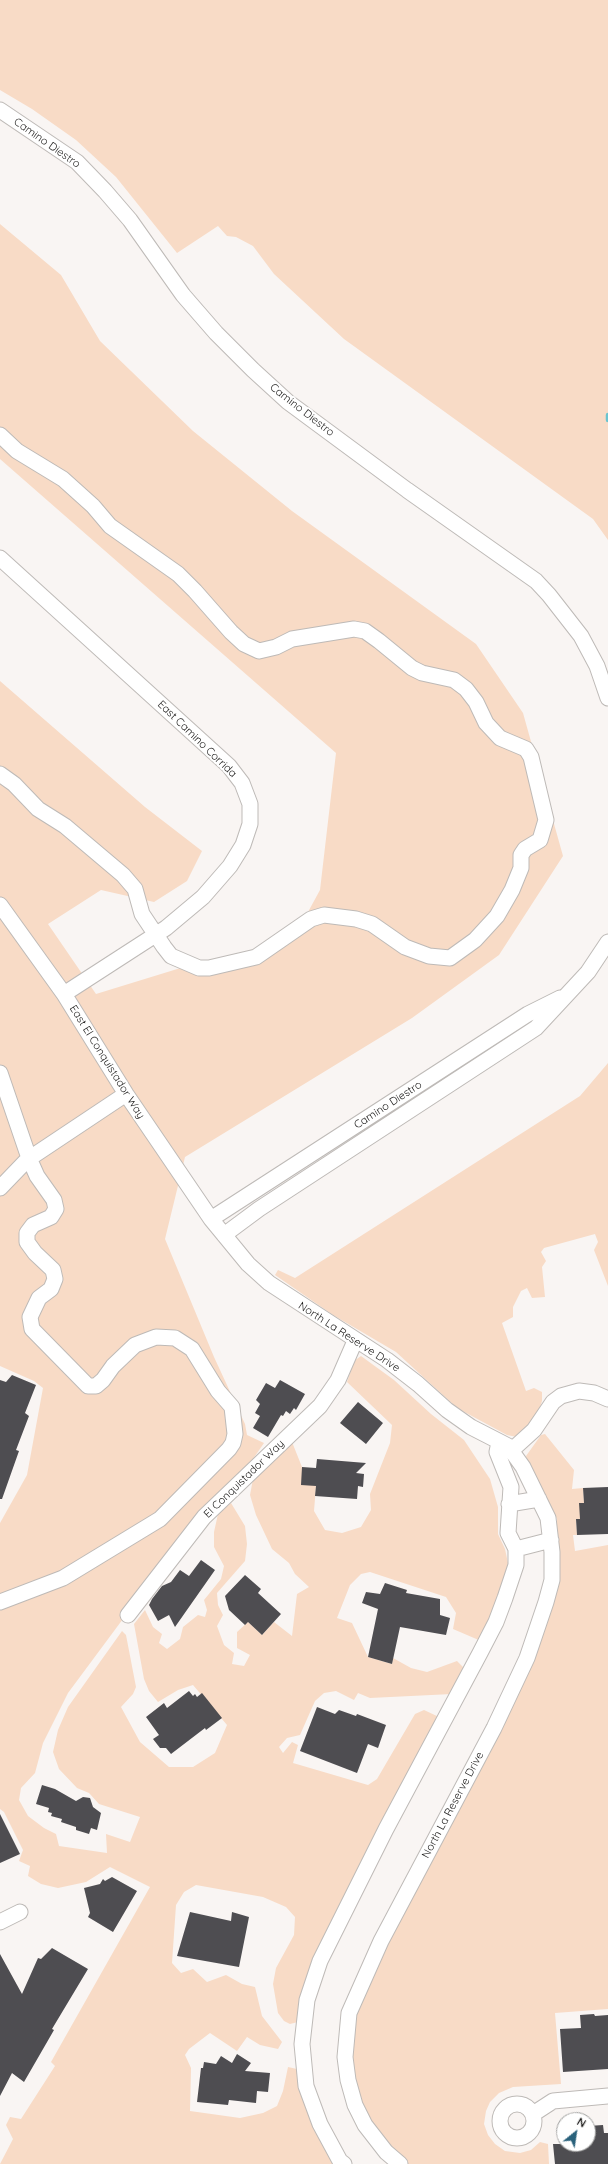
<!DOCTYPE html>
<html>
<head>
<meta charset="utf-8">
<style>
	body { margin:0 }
	#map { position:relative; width:608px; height:2164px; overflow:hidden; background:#f9f5f3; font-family:Quicksand,sans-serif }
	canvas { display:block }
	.north { position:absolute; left:556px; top:2112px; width:40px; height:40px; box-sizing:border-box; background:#fff; border:1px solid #a4a4a3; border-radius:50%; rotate:30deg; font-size:11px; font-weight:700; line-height:16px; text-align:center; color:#1c1b1a }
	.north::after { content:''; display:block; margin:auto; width:14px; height:18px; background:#29617b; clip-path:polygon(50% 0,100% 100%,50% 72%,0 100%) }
</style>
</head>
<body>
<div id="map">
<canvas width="608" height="2164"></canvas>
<div class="north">N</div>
</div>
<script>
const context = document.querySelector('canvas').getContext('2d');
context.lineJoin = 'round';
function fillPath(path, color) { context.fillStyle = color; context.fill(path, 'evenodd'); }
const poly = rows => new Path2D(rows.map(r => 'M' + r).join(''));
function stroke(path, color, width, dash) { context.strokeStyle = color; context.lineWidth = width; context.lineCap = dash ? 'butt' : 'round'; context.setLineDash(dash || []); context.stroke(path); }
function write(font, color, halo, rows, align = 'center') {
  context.font = font + ' Quicksand,sans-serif'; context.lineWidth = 4; context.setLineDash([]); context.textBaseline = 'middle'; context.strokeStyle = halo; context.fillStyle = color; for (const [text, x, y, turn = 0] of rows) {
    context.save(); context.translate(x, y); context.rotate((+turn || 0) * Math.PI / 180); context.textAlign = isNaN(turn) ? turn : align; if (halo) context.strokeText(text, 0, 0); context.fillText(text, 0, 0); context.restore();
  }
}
fillPath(poly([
	[0,0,608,0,608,540,593,519,344,339,274,274,253,246,236,237,227,236,218,226,177,253,116,177,76,140,32,109,0,90],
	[0,224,61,275,100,341,193,431,292,511,476,644,523,713,563,856,499,955,412,1018,185,1157,165,1239,214,1357,245,1424,247,1435,264,1443,253,1459,212,1499,68,1693,43,1743,35,1773,21,1788,19,1800,28,1816,44,1828,56,1834,59,1846,107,1853,106,1834,130,1842,140,1817,99,1804,89,1793,77,1788,59,1769,53,1752,58,1730,68,1707,122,1631,126,1635,136,1687,133,1694,121,1707,140,1742,169,1767,193,1767,215,1753,227,1725,193,1685,178,1690,158,1702,149,1691,144,1679,134,1624,145,1610,153,1627,162,1634,159,1643,167,1649,180,1639,183,1627,198,1615,205,1617,207,1610,204,1600,221,1579,224,1566,214,1547,214,1532,218,1514,231,1503,245,1526,247,1544,245,1561,217,1593,218,1605,223,1615,217,1626,224,1645,234,1653,232,1664,244,1666,250,1655,237,1648,237,1632,248,1622,262,1635,274,1622,292,1636,297,1594,309,1587,295,1574,289,1563,272,1549,256,1515,250,1495,253,1479,292,1442,302,1467,316,1486,314,1511,325,1530,342,1533,361,1527,371,1510,370,1494,390,1443,392,1425,347,1382,354,1361,361,1356,394,1380,431,1414,464,1440,490,1479,498,1507,498,1534,505,1549,508,1563,505,1578,481,1641,453,1629,456,1613,446,1597,370,1572,361,1574,350,1585,337,1618,352,1623,368,1657,392,1664,393,1658,411,1668,427,1672,457,1661,463,1667,464,1674,452,1694,370,1698,358,1693,354,1700,336,1691,324,1693,315,1701,300,1735,287,1738,279,1747,283,1753,292,1742,298,1745,293,1763,368,1785,377,1779,415,1714,424,1710,439,1717,298,2022,290,2024,284,2021,278,2013,273,1984,276,1968,294,1935,295,1917,286,1907,263,1897,196,1885,184,1892,176,1905,172,1963,181,1973,193,1969,207,1982,226,1975,242,1984,255,1987,262,2016,282,2042,278,2049,260,2045,247,2037,237,2051,210,2033,189,2049,185,2055,191,2068,190,2111,240,2118,263,2113,277,2106,283,2091,288,2067,297,2069,340,2164,0,2164,13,2139,6,2125,10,2117,21,2119,55,2066,51,2062,150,1887,110,1867,86,1882,58,1888,41,1884,28,1876,30,1866,19,1861,23,1850,4,1812,0,1809,0,1523,27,1475,43,1388,34,1381,0,1366,0,681,145,807,202,851,187,881,154,902,101,890,48,924,96,994,187,966,258,962,302,923,320,890,336,753,0,459],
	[608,1063,608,1286,594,1250,598,1242,595,1234,544,1248,541,1252,546,1261,542,1267,545,1297,532,1298,527,1288,521,1291,513,1307,513,1317,502,1323,526,1391,534,1388,542,1392,542,1401,540,1407,526,1430,517,1437,507,1435,457,1408,396,1352,333,1315,275,1275,278,1270,295,1278,580,1096],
	[545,1434,574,1470,572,1489,583,1488,584,1503,580,1519,576,1520,577,1535,573,1535,575,1551,608,1545,608,2009,555,2013,561,2084,513,2087,499,2093,490,2102,486,2111,484,2124,488,2135,495,2144,505,2151,520,2153,531,2150,540,2142,548,2144,549,2164,406,2164,363,2117,351,2081,351,2043,357,2001,484,1759,557,1575,557,1519,529,1471,526,1456,541,1435]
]), '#f8dbc6');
stroke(poly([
	[608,415,608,420]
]), '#6ac4cf', 4.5);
fillPath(poly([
	[12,1375,36,1385,25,1413,29,1416,16,1450,19,1451,2,1499,0,1499,0,1380,6,1382],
	[280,1380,305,1394,296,1410,294,1408,290,1414,286,1411,283,1416,281,1415,268,1437,253,1428,260,1416,255,1413,260,1404,256,1400,266,1383,275,1388],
	[358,1402,383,1423,366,1444,340,1423],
	[317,1459,366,1463,356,1473,364,1474,363,1487,358,1486,357,1499,315,1496,316,1486,301,1485,302,1467,316,1468],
	[608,1487,608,1534,577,1535,576,1519,580,1519,579,1503,584,1503,583,1488],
	[201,1560,215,1570,175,1627,169,1615,158,1621,149,1605,152,1599,162,1586,171,1582,180,1570,189,1576],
	[245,1575,261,1589,258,1593,281,1614,262,1635,248,1622,245,1625,229,1610,225,1596],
	[385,1583,407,1590,406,1593,440,1599,440,1615,450,1618,446,1635,400,1627,392,1664,368,1657,378,1609,362,1603,366,1592,380,1594],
	[189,1691,193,1696,195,1694,197,1697,202,1693,222,1718,206,1730,205,1728,171,1754,166,1748,160,1748,153,1739,159,1735,146,1717,164,1703,167,1708],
	[317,1707,335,1714,339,1710,356,1716,357,1714,386,1725,378,1748,368,1744,357,1773,300,1751],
	[42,1785,55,1789,76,1801,83,1797,90,1798,93,1807,101,1813,97,1830,91,1828,89,1834,76,1830,76,1827,61,1822,62,1819,51,1816,52,1813,48,1812,49,1808,36,1804],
	[0,1814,20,1854,0,1863],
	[112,1877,137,1891,113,1932,88,1917,90,1913,84,1888,100,1884,103,1879,105,1881],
	[190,1912,231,1921,232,1912,249,1917,239,1967,177,1956],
	[52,1948,88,1969,52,2029,54,2030,24,2082,12,2073,0,2096,0,1954,22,1994,38,1958,41,1959],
	[594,2014,595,2016,608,2015,608,2069,563,2072,560,2029,581,2028,580,2015],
	[237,2054,251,2063,245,2071,270,2073,268,2092,257,2091,256,2103,229,2100,228,2105,197,2102,201,2068,203,2068,204,2062,216,2064,221,2056,232,2063],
	[603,2125,604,2133,608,2133,608,2164,555,2164,553,2144,588,2144,588,2126]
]), '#4e4d51');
const minor = poly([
	[0,110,77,162,105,191,130,220,183,295,216,333,253,370,288,402,407,490,536,581,549,595,581,636,597,666,608,698],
	[0,435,17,451,63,479,93,506,110,526,178,574,195,591,231,632,244,644,259,651,276,647,292,639,354,629,365,631,379,641,412,668,422,673,454,680,466,689,476,702,486,723,500,738,526,749,531,757,546,820,540,840,525,849,521,855,521,868,512,890,497,916,475,940,450,958,429,956,405,947,372,924,356,919,324,915,311,919,256,957,209,968,199,968,171,956,164,947,142,914,135,889,123,875,65,826,38,809,14,784,0,774],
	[0,558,229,766,242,783,250,804,250,824,243,845,230,866,203,897,166,928,64,994],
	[0,905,64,994,126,1094,211,1219,248,1264,269,1283,387,1360,418,1384,447,1410,471,1427,508,1446,523,1467,548,1518,552,1552,552,1580,546,1602,527,1658,494,1728,381,1941,349,2013,345,2057,348,2080,355,2105,365,2125,386,2152,400,2164],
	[0,1073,29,1158,37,1176,54,1200,56,1209,51,1217,33,1225,27,1233,27,1242,35,1253,53,1270,55,1279,51,1289,39,1298,30,1317,32,1329,88,1386,96,1386,103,1380,113,1366,135,1345,156,1337,175,1338,192,1349,218,1391,232,1407,235,1434,233,1443,229,1449,160,1519,63,1578,0,1602],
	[0,1188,27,1160,126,1094],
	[211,1219,528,1014,560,998],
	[224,1235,259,1209,536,1028,588,972,608,942],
	[512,1450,534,1430,553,1402,561,1396,579,1391,594,1393,608,1399],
	[509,1504,539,1499],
	[516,1549,551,1540],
	[128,1615,204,1517,320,1406,338,1380,355,1341],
	[0,1922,20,1912],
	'500 2121a17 17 0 1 1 34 0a17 17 0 1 1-34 0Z',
	[533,2114,553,2101,608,2096],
	[344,2164,340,2161,320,2124,306,2086,302,2044,307,2000,320,1961,386,1829,480,1653,496,1622,505,1598,516,1565,516,1549,508,1533,511,1487,497,1452,499,1442]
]);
stroke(minor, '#bebab7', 17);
stroke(minor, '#fff', 15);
write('11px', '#1c1b1a', '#fff', [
	["Camino Diestro",47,143,35],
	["Camino Diestro",302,410,38],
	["East Camino Corrida",197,739,44],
	["East El Conquistador Way",107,1062,58],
	["Camino Diestro",388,1105,-33],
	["North La Reserve Drive",349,1337,33],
	["El Conquistador Way",244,1479,-44],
	["North La Reserve Drive",453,1805,-62]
]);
</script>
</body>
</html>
